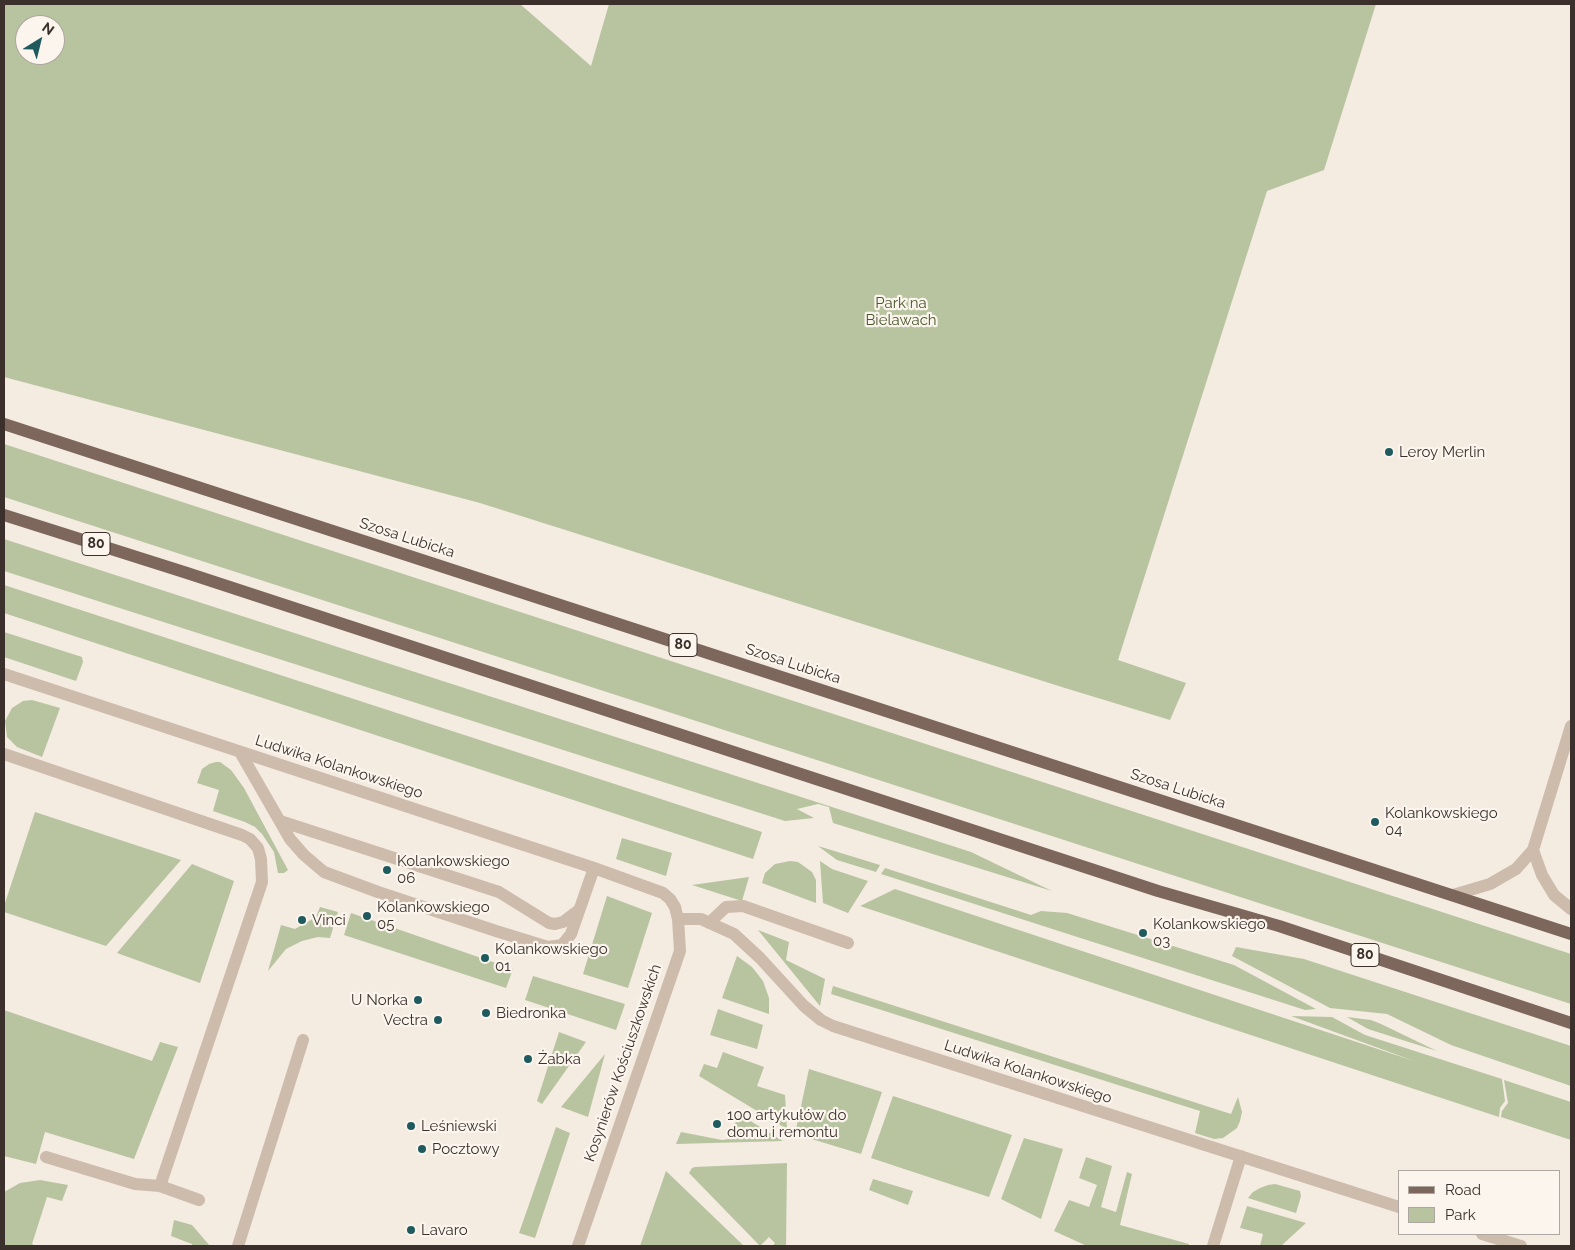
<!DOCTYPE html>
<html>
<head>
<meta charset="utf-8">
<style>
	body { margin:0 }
	#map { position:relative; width:1575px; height:1250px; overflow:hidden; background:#f4ebe1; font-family:Raleway,sans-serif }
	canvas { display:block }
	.frame { position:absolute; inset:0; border:5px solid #3b302b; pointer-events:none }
	.legend { position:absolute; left:1398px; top:1170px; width:162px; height:65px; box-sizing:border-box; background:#fbf5ee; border:1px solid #aea6a0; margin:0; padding:6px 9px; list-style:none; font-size:15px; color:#3b302b }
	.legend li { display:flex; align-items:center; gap:10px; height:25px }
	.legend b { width:25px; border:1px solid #aea6a0 }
	.north { position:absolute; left:15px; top:15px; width:50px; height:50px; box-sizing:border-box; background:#fbf5ee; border:1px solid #aea6a0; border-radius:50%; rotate:36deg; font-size:14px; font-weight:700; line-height:20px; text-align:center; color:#3b302b }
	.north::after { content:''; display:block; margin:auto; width:18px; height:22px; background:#1f5a5e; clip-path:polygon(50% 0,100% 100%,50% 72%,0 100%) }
</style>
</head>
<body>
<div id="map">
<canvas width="1575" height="1250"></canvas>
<div class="frame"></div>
<ul class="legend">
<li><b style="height:6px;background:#7d675c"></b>Road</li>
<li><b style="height:14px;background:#b8c4a0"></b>Park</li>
</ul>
<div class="north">N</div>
</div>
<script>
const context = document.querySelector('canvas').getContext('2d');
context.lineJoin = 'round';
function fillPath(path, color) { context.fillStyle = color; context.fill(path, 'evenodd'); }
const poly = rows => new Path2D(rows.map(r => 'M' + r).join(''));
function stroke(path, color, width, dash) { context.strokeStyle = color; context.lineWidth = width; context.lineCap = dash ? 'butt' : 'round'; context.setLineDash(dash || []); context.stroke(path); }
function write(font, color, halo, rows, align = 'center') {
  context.font = font + ' Raleway,sans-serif'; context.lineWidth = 4.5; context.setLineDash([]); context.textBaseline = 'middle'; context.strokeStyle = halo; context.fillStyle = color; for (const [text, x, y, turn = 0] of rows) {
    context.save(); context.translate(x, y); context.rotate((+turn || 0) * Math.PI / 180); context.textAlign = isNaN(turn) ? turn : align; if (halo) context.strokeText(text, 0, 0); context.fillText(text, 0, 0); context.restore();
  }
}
fillPath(poly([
	[4,4,520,4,591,66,609,4,1376,4,1324,170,1267,191,1118,660,1186,683,1170,720,1065,688,480,503,4,377],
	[25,25,55,25,55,55,25,55],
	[4,444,1571,954,1571,1004,4,497],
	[4,539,971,852,1052,891,833,823,829,807,818,804,797,809,814,818,785,821,4,571],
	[4,585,762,832,753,859,4,613],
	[4,632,82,657,83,662,76,681,4,657],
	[32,700,60,708,42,757,17,747,7,737,5,721,12,708,23,701],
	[216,762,220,762,231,770,244,788,288,870,284,873,278,873,274,852,262,834,255,827,245,822,213,811,219,790,197,783,202,769,209,764],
	[35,812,181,860,106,946,4,912,4,906],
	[622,838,672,853,666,876,616,859],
	[818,846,880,865,876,872,837,860],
	[790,861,798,862,812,872,816,880,816,903,762,883,765,873,775,864],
	[820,861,832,869,868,881,848,913,823,903],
	[192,864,234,881,200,983,117,953],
	[885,868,1031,915,1041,911,1067,913,1234,965,1316,1009,1305,1010,881,874],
	[749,877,742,901,692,885],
	[895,889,1414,1061,1291,1016,1332,1017,1365,1035,1502,1079,1505,1101,1500,1108,1499,1117,860,906],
	[607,896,652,913,628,988,583,974],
	[320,907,338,912,330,938,318,937,302,941,286,949,268,971,281,925,295,929,316,917],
	[351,913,513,969,506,988,344,935],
	[758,930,789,942,786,960,825,979,820,1006],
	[1236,947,1304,959,1571,1046,1571,1086,1451,1045,1387,1014,1330,1008,1232,956],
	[737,956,752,967,763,981,769,998,769,1014,722,998],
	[533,976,625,1004,616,1030,525,1000],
	[833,986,1231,1114,1238,1097,1242,1112,1240,1121,1237,1128,1223,1138,1214,1139,1195,1133,1200,1111,831,994],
	[718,1009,763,1025,757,1049,710,1035],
	[4,1010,152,1061,160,1042,178,1047,134,1159,45,1132,36,1164,4,1156],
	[1347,1017,1371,1020,1381,1024,1437,1051,1368,1029],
	[559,1032,586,1042,542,1104,537,1101],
	[723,1052,764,1067,757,1086,785,1095,787,1129,699,1076,704,1064,717,1068],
	[605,1054,588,1117,561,1107],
	[809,1069,882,1092,861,1154,795,1134],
	[1504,1080,1571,1102,1571,1140,1501,1117,1502,1111,1508,1103],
	[893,1096,1012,1135,989,1197,871,1158],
	[739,1114,783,1141,676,1144,681,1132,722,1140,729,1139],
	[556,1127,570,1133,535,1238,519,1233],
	[1024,1138,1063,1149,1041,1219,1001,1199],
	[1086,1157,1112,1166,1101,1207,1116,1212,1127,1172,1132,1174,1120,1225,1189,1244,1189,1246,1087,1246,1054,1231,1069,1200,1089,1207,1097,1185,1079,1178],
	[787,1163,786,1246,773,1246,775,1243,769,1237,760,1246,689,1173,692,1168,695,1167],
	[666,1171,744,1246,640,1246],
	[873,1179,913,1191,908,1205,869,1190],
	[40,1180,68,1185,62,1201,47,1197,32,1244,36,1246,4,1246,4,1192,20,1183],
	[1275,1184,1300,1191,1301,1196,1296,1213,1248,1198,1253,1192,1260,1188,1268,1185],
	[1247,1206,1306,1223,1281,1246,1260,1246,1263,1234,1240,1228],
	[174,1220,192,1225,210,1246,192,1246,192,1244,171,1236]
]), '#b8c4a0');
stroke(poly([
	[4,674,594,868,663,893,670,899,675,907,678,919,680,951,578,1246],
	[240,752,290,839,304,855,324,872,378,892,496,931,548,947,562,945,571,934,594,868],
	[4,754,242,835,250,839,258,848,261,859,262,882,160,1186,135,1184,46,1157],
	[280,821,499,892,549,923,555,924,563,922,579,910],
	[1533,850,1542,875,1554,895,1571,909],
	[1453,895,1490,884,1516,869,1533,850,1571,726],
	[678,919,701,919,734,934,760,958,804,1006,821,1020,833,1026,1399,1207],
	[709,923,726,907,743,906,848,943],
	[160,1186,199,1200],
	[1482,1234,1521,1246],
	[238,1246,303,1040],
	[1213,1246,1241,1156]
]), '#cdbbac', 12);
stroke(poly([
	[4,424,1571,934],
	[4,515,187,573,1158,891,1279,926,1571,1023]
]), '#7d675c', 12);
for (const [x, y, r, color] of [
	[1389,452,5,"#1f5a5e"],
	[1375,822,5,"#1f5a5e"],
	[387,870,5,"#1f5a5e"],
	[367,916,5,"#1f5a5e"],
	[302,920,5,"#1f5a5e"],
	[1143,933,5,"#1f5a5e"],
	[485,958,5,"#1f5a5e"],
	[418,1000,5,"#1f5a5e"],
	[486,1013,5,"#1f5a5e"],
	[438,1020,5,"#1f5a5e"],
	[528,1059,5,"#1f5a5e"],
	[717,1124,5,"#1f5a5e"],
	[411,1126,5,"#1f5a5e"],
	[422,1149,5,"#1f5a5e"],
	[411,1230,5,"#1f5a5e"]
]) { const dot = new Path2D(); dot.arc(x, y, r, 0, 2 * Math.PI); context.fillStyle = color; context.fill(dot); stroke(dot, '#fbf5ee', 2); }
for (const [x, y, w] of [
	[96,544,28],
	[683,645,28],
	[1365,955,28]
]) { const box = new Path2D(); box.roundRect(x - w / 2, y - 11.5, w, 23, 4); context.fillStyle = '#fbf5ee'; context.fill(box); stroke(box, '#3b302b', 1); }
write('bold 14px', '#3b302b', null, [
	["80",96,544],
	["80",683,645],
	["80",1365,955]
]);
write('15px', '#4a5a2e', '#fbf5ee', [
	["Park na",901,303],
	["Bielawach",901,320]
]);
write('15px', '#3b302b', '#fbf5ee', [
	["Leroy Merlin",1399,452],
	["Kolankowskiego",1385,813],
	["04",1385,830],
	["Kolankowskiego",397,861],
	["06",397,878],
	["Kolankowskiego",377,907],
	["05",377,924],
	["Vinci",312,920],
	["Kolankowskiego",1153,924],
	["03",1153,941],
	["Kolankowskiego",495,949],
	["01",495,966],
	["U Norka",408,1000,"right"],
	["Biedronka",496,1013],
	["Vectra",428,1020,"right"],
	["Żabka",538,1059],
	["100 artykułów do",727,1115],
	["domu i remontu",727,1132],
	["Leśniewski",421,1126],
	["Pocztowy",432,1149],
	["Lavaro",421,1230]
], 'left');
write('15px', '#3b302b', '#fbf5ee', [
	["Szosa Lubicka",407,538,18],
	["Szosa Lubicka",793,664,18],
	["Ludwika Kolankowskiego",339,767,18],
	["Szosa Lubicka",1178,789,18],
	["Kosynierów Kościuszkowskich",623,1063,-71],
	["Ludwika Kolankowskiego",1028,1072,18]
]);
</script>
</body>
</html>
